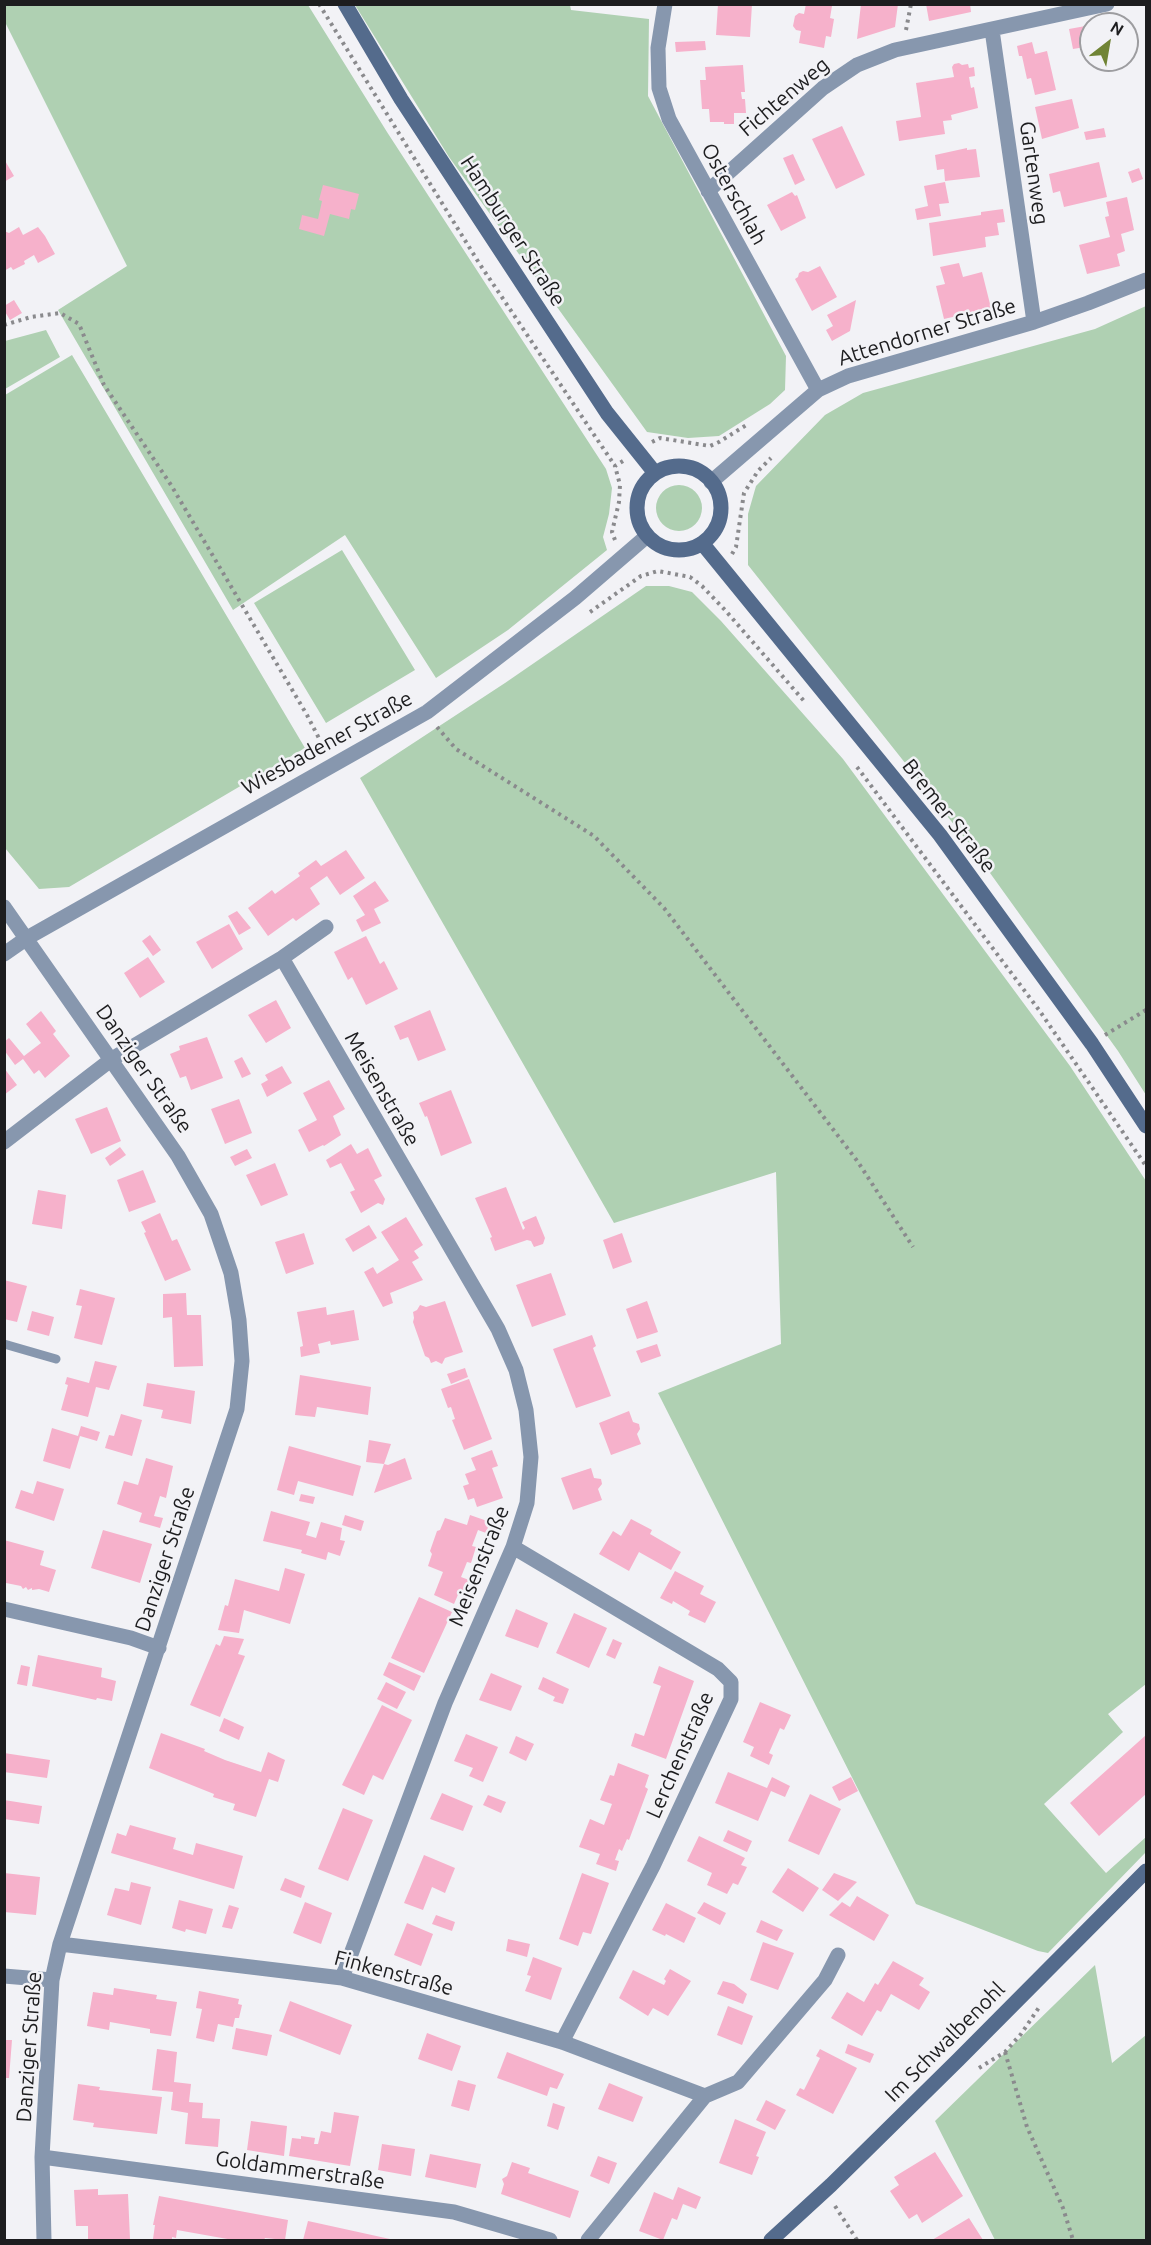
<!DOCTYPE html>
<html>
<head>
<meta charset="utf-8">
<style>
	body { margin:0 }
	#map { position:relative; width:1151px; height:2245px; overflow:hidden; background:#f2f2f6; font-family:Ubuntu,sans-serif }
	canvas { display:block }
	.frame { position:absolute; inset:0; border:6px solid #1d1d1f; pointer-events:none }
	.north { position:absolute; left:1079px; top:12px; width:60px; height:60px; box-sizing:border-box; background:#f2f2f6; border:2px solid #9d9da0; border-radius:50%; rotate:31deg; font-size:16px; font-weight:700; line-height:24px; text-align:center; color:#1d1d1f }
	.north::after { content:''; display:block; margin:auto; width:21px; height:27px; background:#708435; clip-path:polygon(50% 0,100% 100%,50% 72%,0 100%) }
</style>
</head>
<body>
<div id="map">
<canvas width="1151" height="2245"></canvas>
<div class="frame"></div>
<div class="north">N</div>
</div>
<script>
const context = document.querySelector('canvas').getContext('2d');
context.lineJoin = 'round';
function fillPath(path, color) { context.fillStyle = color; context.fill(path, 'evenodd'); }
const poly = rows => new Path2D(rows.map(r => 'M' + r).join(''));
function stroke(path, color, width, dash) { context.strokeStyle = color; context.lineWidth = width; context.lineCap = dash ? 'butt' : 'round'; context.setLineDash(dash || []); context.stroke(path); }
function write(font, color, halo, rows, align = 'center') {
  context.font = font + ' Ubuntu,sans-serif'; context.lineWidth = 5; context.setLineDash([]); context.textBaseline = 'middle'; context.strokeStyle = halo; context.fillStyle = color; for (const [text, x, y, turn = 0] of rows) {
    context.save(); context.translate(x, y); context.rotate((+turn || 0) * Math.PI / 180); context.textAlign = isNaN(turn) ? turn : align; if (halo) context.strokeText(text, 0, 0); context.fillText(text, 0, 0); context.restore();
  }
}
fillPath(poly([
	[5,5,308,5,387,132,606,469,612,488,609,514,603,537,607,550,508,630,436,678,345,535,233,610,58,310,127,266,5,22],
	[355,5,570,5,571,10,649,19,648,96,786,356,785,390,770,404,719,436,688,438,647,432,449,157],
	[1146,306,1146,1095,1118,1051,967,841,748,565,748,514,756,486,825,415,863,393,1095,329],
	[46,330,60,357,5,389,5,341],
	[72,355,305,748,69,887,39,889,5,848,5,395],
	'656 508a23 23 0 1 1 46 0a23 23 0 1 1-46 0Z',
	[342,550,415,670,326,723,254,603],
	[646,586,669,586,692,592,721,621,843,759,1070,1066,1146,1181,1146,1684,1108,1714,1123,1732,1044,1804,1106,1873,1146,1837,1146,1852,1048,1953,1038,1951,916,1904,658,1393,781,1344,776,1172,614,1223,360,778,505,683],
	[1095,1965,1112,2063,1146,2035,1146,2240,995,2240,935,2121]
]), '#afd0b2');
fillPath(poly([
	[718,4,752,4,750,37,716,35],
	[806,4,832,6,830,18,834,19,831,37,826,36,824,48,799,43,801,31,796,30,793,26,795,16,799,13,804,14],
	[861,4,898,4,895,27,857,39],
	[926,4,970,4,971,12,929,21],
	[1091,25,1091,46,1073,49,1069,29],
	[705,41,706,50,676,52,675,42],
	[1032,42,1035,54,1047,51,1056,90,1035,95,1031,78,1027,79,1022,56,1019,56,1017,46],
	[959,63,962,65,968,64,969,68,974,67,975,76,969,77,971,88,974,87,978,108,951,115,952,120,943,121,945,134,899,141,896,121,921,117,916,83,954,77,952,67,954,64],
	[743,65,745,92,741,92,742,99,745,99,746,113,734,113,734,124,724,124,724,122,710,122,709,109,702,109,700,80,706,80,705,67],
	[1072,99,1079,128,1042,139,1035,107],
	[842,126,865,175,836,189,812,139],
	[1104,128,1106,137,1086,140,1084,132],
	[967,148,967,150,976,149,980,177,945,181,944,169,937,170,935,155],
	[793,154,805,180,795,185,783,158],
	[4,159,14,176,4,182],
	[1099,162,1107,197,1064,207,1060,191,1053,193,1049,174],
	[1139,168,1143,179,1132,183,1128,172],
	[945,182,949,203,939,204,941,216,917,220,915,209,928,206,924,186],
	[323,185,359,194,355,210,351,209,349,219,330,214,324,236,299,229,302,215,318,219,322,201,319,200],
	[792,192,795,196,797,195,806,218,781,231,767,205],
	[1127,197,1134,230,1121,234,1125,251,1117,254,1120,266,1087,274,1079,245,1110,237,1105,217,1109,216,1106,202],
	[1003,209,1005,222,997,223,999,235,985,237,986,247,933,256,929,223,981,215,981,212],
	[19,227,23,235,38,227,45,236,55,254,38,263,34,255,24,261,25,264,13,270,11,267,4,271,4,231,9,233],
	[959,263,963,277,982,272,991,308,944,319,936,286,945,284,940,267],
	[820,266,837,297,812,311,795,279,798,277,799,273,803,271,808,272],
	[14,300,22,313,10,320,4,310,4,306],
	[856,300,850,331,832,341,826,330,833,326,827,315],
	[346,850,365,878,340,895,327,876,310,888,320,904,296,921,293,918,268,936,248,908,272,890,275,894,300,876,298,873,316,860,321,866],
	[375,881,389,901,374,909,381,923,362,932,356,920,365,915,353,896],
	[237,911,251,928,239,935,228,916],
	[229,924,243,949,212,969,196,942],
	[150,935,161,950,153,956,142,941],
	[366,936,380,964,384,961,398,989,366,1005,352,977,348,980,334,952],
	[148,957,165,982,140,998,124,973],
	[276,1000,291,1028,266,1043,248,1015],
	[430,1010,446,1050,418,1061,408,1037,400,1040,394,1026],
	[41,1011,56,1031,53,1034,70,1056,45,1078,39,1070,34,1074,23,1059,15,1065,4,1050,4,1042,9,1038,24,1056,41,1043,26,1024],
	[207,1037,223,1078,191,1090,186,1076,180,1078,170,1054,180,1050,179,1046],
	[242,1057,251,1074,242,1078,234,1061],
	[282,1066,292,1083,267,1097,261,1084,268,1080,265,1075],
	[4,1068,17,1085,4,1095],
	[329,1080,345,1109,333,1116,341,1135,324,1146,323,1145,309,1152,298,1130,317,1120,303,1093],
	[451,1090,472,1143,441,1156,427,1116,425,1117,419,1103],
	[239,1099,252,1133,225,1144,211,1109],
	[107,1107,121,1141,91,1154,75,1119],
	[351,1144,357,1154,368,1148,382,1176,374,1180,385,1199,383,1205,378,1203,361,1213,350,1192,355,1190,341,1163,330,1168,326,1160],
	[120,1147,126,1155,110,1166,105,1158],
	[247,1149,252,1158,235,1166,230,1157],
	[275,1163,288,1195,261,1206,246,1175],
	[143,1170,156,1202,129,1212,117,1180],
	[506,1187,523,1230,525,1228,522,1222,536,1216,545,1238,543,1244,534,1247,531,1241,527,1240,495,1251,490,1238,492,1237,475,1198],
	[38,1190,66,1195,62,1229,32,1224],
	[160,1213,172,1241,177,1239,191,1270,165,1281,144,1233,146,1232,141,1222],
	[406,1217,423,1245,414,1251,419,1258,412,1262,423,1280,390,1293,393,1303,383,1307,364,1272,373,1267,377,1274,399,1260,381,1232],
	[369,1225,377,1238,353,1252,345,1239],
	[304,1233,314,1264,286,1274,275,1242],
	[622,1233,632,1262,613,1269,603,1240],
	[551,1273,566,1315,532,1327,516,1285],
	[4,1280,27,1286,17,1322,4,1319],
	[80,1289,115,1298,102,1345,74,1338,82,1306,76,1305],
	[186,1293,187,1315,201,1315,203,1366,174,1367,172,1317,163,1318,163,1294],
	[445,1301,463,1352,445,1358,442,1364,436,1361,431,1363,429,1358,425,1356,413,1322,414,1318,413,1312,417,1310,420,1305,426,1307],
	[647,1301,658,1332,637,1339,626,1309],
	[326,1307,327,1315,354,1310,359,1340,331,1345,330,1341,318,1344,320,1353,301,1357,300,1347,303,1346,297,1312],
	[32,1311,54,1317,49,1336,27,1330],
	[592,1335,596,1346,593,1348,611,1396,576,1408,553,1349],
	[657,1344,661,1356,641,1363,636,1351],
	[95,1361,117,1366,109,1390,96,1387,88,1417,61,1410,68,1385,65,1384,67,1377,89,1383],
	[465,1368,468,1377,451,1384,447,1374],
	[300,1375,371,1387,368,1415,317,1407,315,1417,295,1415],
	[469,1379,492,1439,464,1450,452,1420,455,1419,451,1407,448,1408,441,1389],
	[147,1383,195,1391,191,1424,161,1418,163,1410,143,1406],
	[629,1411,633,1422,639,1424,640,1429,637,1434,641,1444,611,1455,599,1423],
	[121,1414,142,1420,132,1456,105,1448,109,1435,114,1436],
	[81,1426,100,1432,97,1441,80,1436,70,1469,43,1461,52,1428,78,1436],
	[369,1440,391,1444,384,1464,388,1465,405,1458,412,1479,374,1493,384,1464,366,1462],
	[289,1446,361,1466,353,1496,298,1481,294,1495,277,1490],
	[492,1450,498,1466,492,1468,503,1498,477,1507,474,1498,468,1500,463,1486,469,1484,465,1474,476,1470,471,1458],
	[146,1458,173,1466,166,1498,160,1496,154,1516,163,1518,160,1528,139,1522,142,1513,117,1504,124,1481,138,1485],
	[591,1468,594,1478,601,1479,602,1484,598,1489,602,1500,573,1510,561,1478],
	[37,1481,64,1489,54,1521,15,1508,21,1490,33,1494],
	[301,1494,315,1497,313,1504,299,1501],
	[271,1511,310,1522,306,1535,316,1538,321,1522,342,1528,340,1540,345,1541,340,1556,328,1552,326,1560,301,1553,302,1550,263,1541],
	[345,1515,364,1521,361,1531,342,1525],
	[470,1515,490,1522,486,1533,478,1530,472,1546,476,1547,471,1563,467,1562,461,1577,469,1580,465,1591,460,1590,454,1604,434,1595,443,1572,428,1566,432,1554,430,1551,437,1531,440,1530,445,1518,467,1525],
	[631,1519,652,1530,650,1534,681,1552,671,1570,639,1552,629,1571,599,1554,613,1531,621,1536],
	[103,1530,152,1544,140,1583,91,1568],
	[4,1540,44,1551,40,1565,56,1570,49,1592,39,1589,32,1590,32,1588,28,1590,26,1587,23,1589,21,1586,6,1583,4,1581],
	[285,1568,305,1574,290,1624,244,1610,239,1633,218,1630,225,1605,228,1606,235,1579,279,1591],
	[675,1571,704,1586,700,1594,716,1602,705,1623,688,1615,690,1611,673,1601,672,1604,660,1598],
	[419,1597,452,1612,424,1673,391,1658],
	[516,1609,548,1623,538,1648,505,1636],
	[574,1613,607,1628,589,1668,556,1653],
	[224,1636,244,1639,238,1654,245,1656,220,1717,190,1705,216,1644,220,1646],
	[613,1639,622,1643,615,1659,606,1655],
	[38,1655,102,1668,101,1677,116,1681,112,1701,97,1698,96,1700,32,1686],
	[389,1662,421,1676,414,1691,383,1675],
	[21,1665,30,1667,27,1686,17,1684],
	[659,1666,694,1681,666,1759,631,1746,635,1733,644,1736,661,1686,653,1683],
	[491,1673,522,1686,511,1711,479,1700],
	[543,1677,569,1689,563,1704,553,1701,555,1697,538,1689],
	[386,1682,406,1692,397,1709,377,1699],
	[760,1702,791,1715,784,1730,780,1728,769,1753,773,1755,769,1765,750,1756,754,1747,743,1742],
	[382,1705,412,1720,383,1780,373,1775,364,1795,342,1785],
	[224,1718,244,1727,239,1740,219,1731],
	[161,1733,205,1749,204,1751,225,1760,261,1772,268,1752,285,1760,278,1782,269,1779,256,1817,233,1810,235,1804,213,1797,214,1794,149,1768],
	[466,1734,498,1747,483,1782,469,1776,473,1768,454,1761],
	[1146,1735,1146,1794,1099,1836,1070,1803],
	[516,1736,534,1744,526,1761,509,1753],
	[4,1753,50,1760,47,1778,4,1772],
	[618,1763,649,1775,645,1787,648,1789,629,1840,627,1839,622,1851,619,1849,615,1860,619,1861,616,1871,596,1864,600,1854,579,1847,590,1819,604,1825,612,1804,600,1800,610,1775,614,1776],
	[728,1772,767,1788,772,1777,790,1786,785,1797,771,1791,758,1821,715,1803],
	[851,1777,858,1791,839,1801,832,1787],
	[442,1793,473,1806,463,1831,430,1819],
	[810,1794,841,1809,819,1855,788,1841],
	[488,1795,506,1802,501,1813,483,1805],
	[4,1800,42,1806,39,1824,4,1819],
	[343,1808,373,1820,348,1881,318,1869],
	[130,1825,176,1838,173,1849,193,1855,196,1843,243,1856,234,1889,111,1853,117,1833,126,1836],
	[728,1830,752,1841,747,1852,723,1841],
	[699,1836,745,1858,741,1865,747,1867,738,1885,733,1883,727,1894,707,1885,712,1873,687,1861],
	[424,1855,455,1868,445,1893,432,1887,423,1910,404,1903],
	[788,1868,819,1888,803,1912,772,1892],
	[4,1873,40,1877,36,1915,4,1912],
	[582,1873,609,1883,591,1934,583,1932,578,1946,559,1939],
	[834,1873,857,1882,838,1901,822,1890],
	[285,1878,305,1886,301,1898,280,1890],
	[131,1882,151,1887,141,1925,107,1915,115,1888,129,1891],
	[857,1896,889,1915,874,1941,829,1915,842,1902,850,1907],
	[179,1900,213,1909,206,1934,186,1929,185,1932,172,1928],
	[305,1902,332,1913,321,1944,293,1933],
	[704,1902,726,1913,720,1925,697,1913],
	[666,1903,696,1918,684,1943,666,1934,665,1936,652,1930],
	[229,1905,239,1908,232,1929,222,1927],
	[436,1915,455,1922,452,1931,432,1924],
	[761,1920,783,1930,777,1941,756,1932],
	[407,1923,433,1934,421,1966,394,1955],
	[508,1939,530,1944,527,1957,506,1951],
	[763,1942,794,1953,778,1990,750,1980],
	[533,1957,562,1968,551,2000,525,1991,531,1976,527,1975],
	[893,1961,924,1978,919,1985,930,1992,919,2010,891,1994,881,2012,877,2010,862,2036,831,2018,847,1992,864,2002,875,1983,878,1985],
	[670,1969,691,1981,668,2016,653,2008,648,2016,619,1998,633,1970,664,1985,666,1981,664,1979],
	[723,1981,734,1984,747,1994,743,2004,717,1994],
	[114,1988,157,1995,156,1999,177,2002,171,2036,150,2033,150,2029,110,2022,109,2030,87,2026,93,1992,113,1995],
	[199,1991,239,1999,238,2004,242,2005,239,2018,235,2018,233,2027,218,2024,214,2042,196,2038,202,2009,196,2008],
	[290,2001,352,2025,340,2055,279,2031],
	[728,2006,753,2016,742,2045,717,2035],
	[236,2028,272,2035,267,2056,232,2049],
	[427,2033,461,2046,452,2071,418,2059],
	[4,2040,12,2040,9,2078,4,2078],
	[848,2044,874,2054,870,2063,845,2053],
	[157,2049,177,2052,174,2082,191,2084,189,2102,203,2103,202,2118,220,2119,218,2147,185,2144,188,2113,171,2110,173,2092,152,2090],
	[820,2049,857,2068,833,2114,796,2095,800,2088,804,2090,820,2058,816,2056],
	[507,2052,564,2074,557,2089,550,2087,547,2096,497,2078],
	[458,2080,476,2085,469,2111,451,2106],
	[609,2083,643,2097,633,2122,598,2109],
	[78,2084,100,2087,99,2090,162,2097,157,2134,93,2127,94,2123,73,2120],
	[766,2100,786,2110,775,2130,756,2120],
	[553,2103,565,2107,558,2130,547,2126],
	[334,2112,359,2116,350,2166,289,2156,292,2138,301,2139,301,2136,315,2138,314,2144,318,2144,321,2131,331,2133],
	[735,2119,766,2132,756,2156,759,2157,752,2175,719,2163],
	[251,2121,287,2126,284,2156,247,2150],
	[382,2144,415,2149,411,2176,378,2170],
	[935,2152,963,2196,922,2223,917,2214,909,2219,890,2191,899,2185,894,2177],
	[430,2154,481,2164,476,2188,425,2177],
	[598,2156,617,2163,609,2184,590,2176],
	[512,2162,530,2168,528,2173,579,2191,570,2218,501,2194,504,2184,502,2179,507,2176],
	[678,2187,701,2197,696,2209,683,2204,677,2220,672,2218,663,2240,639,2231,654,2192,673,2200],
	[98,2189,98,2195,128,2194,130,2239,88,2240,88,2226,76,2226,74,2190],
	[159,2196,288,2220,285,2240,265,2238,264,2240,233,2240,177,2230,176,2238,172,2237,172,2240,153,2239,155,2225,153,2225],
	[969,2218,983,2240,932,2240],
	[308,2221,390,2239,390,2240,303,2240]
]), '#f6b1cb');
stroke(poly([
	[319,4,479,263,615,466],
	[906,30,911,4],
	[4,325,31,317,60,313,79,324,104,385,171,485,307,715,325,750],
	[652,442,660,438,710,446,719,442,748,424],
	[615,540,612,532,619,502,620,485,615,466,623,461],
	[732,554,736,547,744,493,758,471,771,458],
	[590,612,641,576,658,571,690,577,702,586,725,610,804,701],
	[437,727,456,749,594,836,664,908,858,1162,913,1247],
	[857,767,1039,1010,1146,1166],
	[1105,1035,1146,1010],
	[1005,2052,1027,2127,1063,2208,1073,2240],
	[979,2068,1005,2052,1021,2034,1040,2006],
	[835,2206,857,2240]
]), '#8a8a8d', 4, [3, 4.5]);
stroke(poly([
	[4,1344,56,1359]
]), '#8797ae', 9);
stroke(poly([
	[665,4,658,48,659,88,669,119,818,390],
	[992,30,1034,322],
	[708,191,823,88,857,65,895,50,1107,4],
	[711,482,818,390,848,376,1034,322,1088,303,1146,280],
	[4,907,178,1156,211,1214,231,1273,239,1320,242,1361,237,1409,60,1944,52,1980,42,2157,44,2240],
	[4,954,27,938,427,712,575,598,647,536],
	[282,958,498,1329,516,1370,526,1410,531,1457,527,1503,513,1547,445,1703,342,1978],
	[4,1142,112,1059,282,958,326,927],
	[513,1547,718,1669,731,1682,731,1699,653,1866,562,2042],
	[4,1609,131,1638,159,1648],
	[60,1944,342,1978,562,2042,705,2096],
	[4,1976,52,1980],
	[42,2157,454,2212,550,2240],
	[588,2240,705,2096,738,2082,825,1980,838,1955]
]), '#8797ae', 15);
stroke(poly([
	[345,4,401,99,607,413,655,473],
	'637 508a42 42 0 1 1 84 0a42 42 0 1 1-84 0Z',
	[702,543,940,835,1092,1044,1146,1126],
	[771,2240,831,2185,958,2060,1146,1871]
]), '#546b8c', 15);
write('21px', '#1d1d1f', '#f2f2f6', [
	["Fichtenweg",784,97,-40],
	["Gartenweg",1034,173,82],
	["Osterschlah",734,194,61],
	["Hamburger Straße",513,231,57],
	["Attendorner Straße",927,332,-17],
	["Wiesbadener Straße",327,743,-29],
	["Bremer Straße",949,816,52],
	["Danziger Straße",144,1069,55],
	["Meisenstraße",382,1089,60],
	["Danziger Straße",165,1559,-72],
	["Meisenstraße",479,1566,-68],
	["Lerchenstraße",680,1755,-66],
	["Finkenstraße",394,1973,15],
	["Im Schwalbenohl",945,2042,-45],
	["Danziger Straße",29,2047,-86],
	["Goldammerstraße",300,2170,8]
]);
</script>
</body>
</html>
